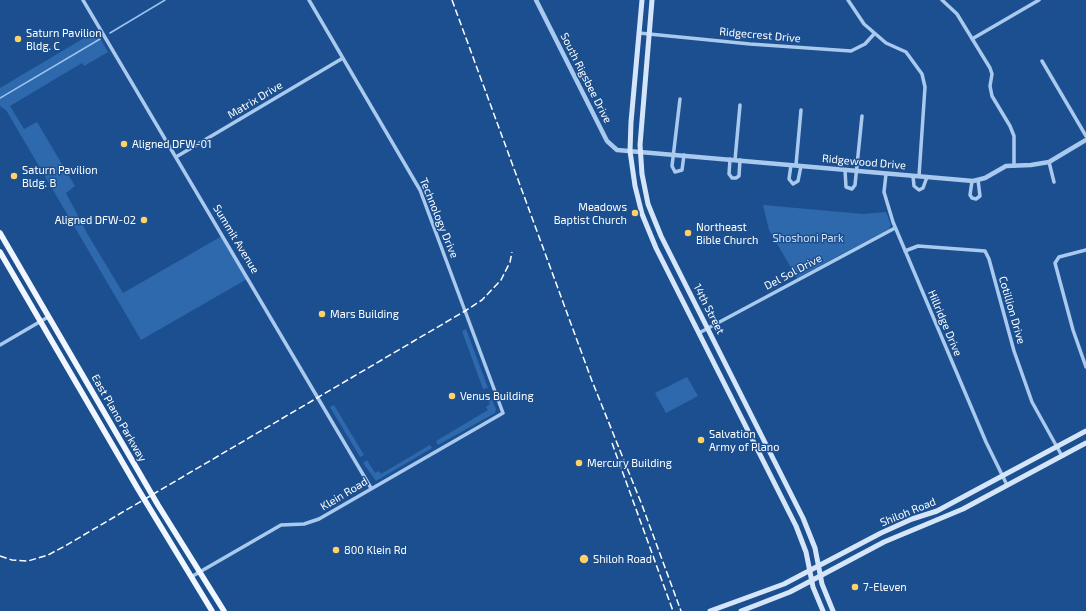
<!DOCTYPE html>
<html>
<head>
<meta charset="utf-8">
<style>
	body { margin:0 }
	canvas { display:block; background:#1b4f8f }
</style>
</head>
<body>
<canvas width="1086" height="611"></canvas>
<script>
const context = document.querySelector('canvas').getContext('2d');
context.lineJoin = 'round';
function fillPath(path, color) { context.fillStyle = color; context.fill(path, 'evenodd'); }
const poly = rows => new Path2D(rows.map(r => 'M' + r).join(''));
function stroke(path, color, width, dash) { context.strokeStyle = color; context.lineWidth = width; context.lineCap = dash ? 'butt' : 'round'; context.setLineDash(dash || []); context.stroke(path); }
function write(font, color, halo, rows, align = 'center') {
  context.font = font + ' "Exo 2",sans-serif'; context.lineWidth = 3; context.setLineDash([]); context.textBaseline = 'middle'; context.strokeStyle = halo; context.fillStyle = color; for (const [text, x, y, turn = 0] of rows) {
    context.save(); context.translate(x, y); context.rotate((+turn || 0) * Math.PI / 180); context.textAlign = isNaN(turn) ? turn : align; if (halo) context.strokeText(text, 0, 0); context.fillText(text, 0, 0); context.restore();
  }
}
fillPath(poly([
	[96,31,108,52,84,66,82,63,10,106,24,129,37,122,75,186,66,193,88,235,123,293,222,236,247,279,141,340,6,110,0,106,0,88],
	[763,205,863,214,886,212,891,225,889,229,797,278,769,230],
	[466,329,488,388,483,389,462,331],
	[687,377,698,396,666,413,655,393],
	[489,393,496,409,495,413,438,445,436,441,488,410,486,407,490,404,485,394],
	[334,405,364,455,360,457,330,407],
	[430,445,432,448,376,481,363,463,367,460,375,473,379,471,381,474]
]), '#2e69ad');
stroke(poly([
	[110,33,165,0],
	[0,98,100,39]
]), '#9cc4f0', 1.5);
stroke(poly([
	[83,0,371,488],
	[848,0,864,24,886,43,906,52,922,74,925,87,919,176],
	[942,0,957,14,990,68,992,74,990,86,992,96,1010,126,1014,136,1014,166],
	[639,33,750,44,851,51,865,44,874,34],
	[972,39,1039,0],
	[1042,61,1086,136],
	[680,99,672,166,675,172,682,170,684,155],
	[176,157,343,58],
	[730,159,729,174,732,178,736,178,739,176,740,160],
	[735,160,740,105],
	[1049,162,1054,182],
	[791,165,789,179,793,184,798,181,801,166],
	[796,165,801,110],
	[845,170,846,187,852,189,855,185,862,116],
	[886,174,884,192,893,222,986,442,1007,485],
	[913,176,914,186,919,190,923,188,927,177],
	[972,181,970,195,972,198,976,199,980,196,978,180],
	[1086,250,1059,257,1055,263,1073,330,1086,367],
	[905,251,918,246,985,251,989,259,1014,351,1032,402,1062,456],
	[699,333,895,228],
	[0,345,48,317],
	[191,577,281,525,304,524,319,519,503,413,420,190,309,0]
]), '#a9c9ee', 3.5);
stroke(poly([
	[536,0,607,141,617,150,973,181,985,178,1006,166,1031,165,1049,162,1086,140]
]), '#a9c9ee', 4.5);
stroke(poly([
	[642,0,631,122,630,151,635,186,642,214,656,248,796,526,806,552,813,587,823,611],
	[652,0,640,145,642,174,648,204,661,236,803,518,815,548,822,584,833,611],
	[710,611,784,584,881,533,912,519,937,511,1086,431],
	[741,611,790,592,884,542,963,509,1086,443]
]), '#d6e6fa', 5);
stroke(poly([
	[0,233,158,505,224,611],
	[0,252,138,489,212,611]
]), '#f0f6ff', 5.5);
stroke(poly([
	[452,0,592,381,642,505,681,611],
	[612,443,673,611],
	[0,556,12,560,28,561,48,555,65,546,465,311,482,300,501,280,510,262,512,252]
]), '#fff', 1.5, [7, 3]);
for (const [x, y, r, color] of [
	[18,39,4,"#ffd166"],
	[124,144,4,"#ffd166"],
	[14,176,4,"#ffd166"],
	[635,213,4,"#ffd166"],
	[144,220,4,"#ffd166"],
	[688,233,4,"#ffd166"],
	[322,314,4,"#ffd166"],
	[452,396,4,"#ffd166"],
	[701,440,4,"#ffd166"],
	[579,463,4,"#ffd166"],
	[336,550,4,"#ffd166"],
	[584,559,5,"#ffd166"],
	[855,587,4,"#ffd166"]
]) { const dot = new Path2D(); dot.arc(x, y, r, 0, 2 * Math.PI); context.fillStyle = color; context.fill(dot); stroke(dot, '#1b4f8f', 1.5); }
write('11px', '#fff', '#1b4f8f', [
	["Saturn Pavilion",26,33],
	["Bldg. C",26,46],
	["Aligned DFW-01",132,144],
	["Saturn Pavilion",22,170],
	["Bldg. B",22,183],
	["Meadows",627,207,"right"],
	["Baptist Church",627,220,"right"],
	["Aligned DFW-02",136,220,"right"],
	["Northeast",696,227],
	["Bible Church",696,240],
	["Mars Building",330,314],
	["Venus Building",460,396],
	["Salvation",709,434],
	["Army of Plano",709,447],
	["Mercury Building",587,463],
	["800 Klein Rd",344,550],
	["Shiloh Road",593,559],
	["7-Eleven",863,587]
], 'left');
write('11px', '#fff', '#1b4f8f', [
	["Ridgecrest Drive",760,35,5],
	["South Rigsbee Drive",586,78,63],
	["Matrix Drive",255,100,-31],
	["Ridgewood Drive",864,162,5],
	["Technology Drive",439,218,68],
	["Summit Avenue",236,239,59],
	["Del Sol Drive",793,272,-28],
	["14th Street",709,309,63],
	["Cotillion Drive",1012,310,74],
	["Hillridge Drive",945,323,67],
	["East Plano Parkway",119,418,60],
	["Klein Road",344,494,-31],
	["Shiloh Road",908,512,-22]
]);
write('11px', '#cfe3fa', '#1b4f8f', [
	["Shoshoni Park",808,238]
]);
</script>
</body>
</html>
